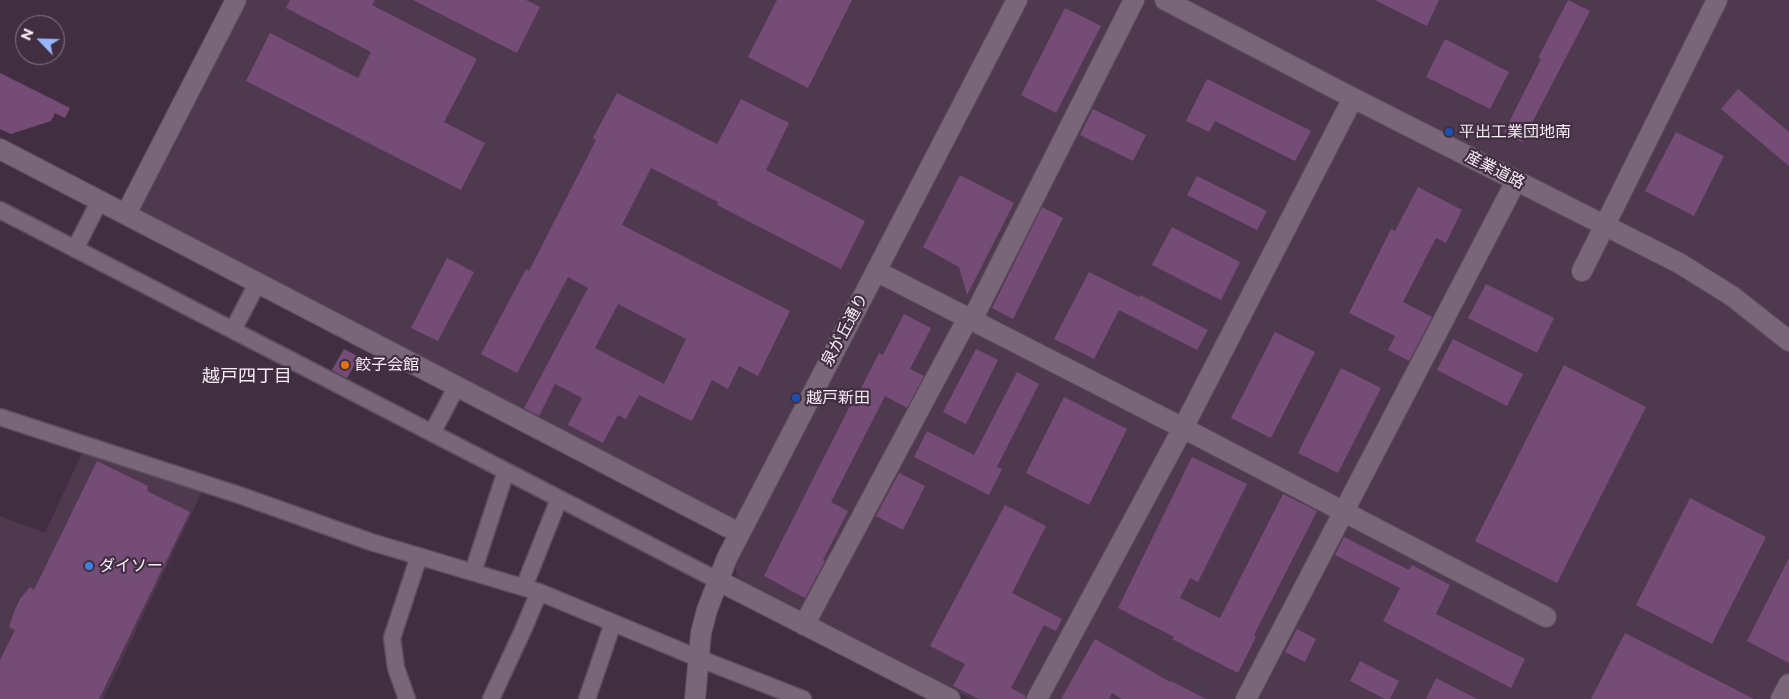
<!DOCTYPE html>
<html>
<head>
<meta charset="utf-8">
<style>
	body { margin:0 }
	#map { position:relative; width:1789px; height:699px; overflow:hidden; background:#412f41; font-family:Montserrat,sans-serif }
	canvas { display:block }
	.north { position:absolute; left:15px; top:15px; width:50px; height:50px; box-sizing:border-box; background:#412f41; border:1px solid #8a7b8a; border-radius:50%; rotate:294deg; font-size:14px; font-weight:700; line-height:20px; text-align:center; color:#f8ecf7 }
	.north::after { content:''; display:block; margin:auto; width:18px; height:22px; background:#97b6fd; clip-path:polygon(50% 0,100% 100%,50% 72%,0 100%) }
</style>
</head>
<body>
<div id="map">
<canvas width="1789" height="699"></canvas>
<div class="north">N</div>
</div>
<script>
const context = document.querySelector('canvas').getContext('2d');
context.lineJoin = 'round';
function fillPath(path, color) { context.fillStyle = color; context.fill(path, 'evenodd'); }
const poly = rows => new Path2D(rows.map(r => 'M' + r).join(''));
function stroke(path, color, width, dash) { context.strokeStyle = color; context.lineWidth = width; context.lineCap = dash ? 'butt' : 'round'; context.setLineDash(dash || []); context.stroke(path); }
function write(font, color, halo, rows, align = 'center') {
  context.font = font + ' Montserrat,"Noto Sans JP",sans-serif'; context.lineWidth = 4.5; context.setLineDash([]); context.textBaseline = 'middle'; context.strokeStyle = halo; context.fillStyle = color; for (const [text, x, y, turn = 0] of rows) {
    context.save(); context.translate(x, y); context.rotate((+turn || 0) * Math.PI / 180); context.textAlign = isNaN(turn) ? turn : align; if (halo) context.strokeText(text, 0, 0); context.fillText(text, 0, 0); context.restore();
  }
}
fillPath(poly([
	[247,0,1789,0,1789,699,971,699,738,580,736,571,736,562,751,533,140,214,139,207],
	[83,451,203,490,103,699,0,699,0,516,45,533]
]), '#4f394f');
fillPath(poly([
	[290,0,375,0,372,5,477,59,444,122,485,143,461,190,246,81,270,33,358,78,371,52,286,8],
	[413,0,526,0,540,7,517,53],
	[777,0,852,0,808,88,748,57],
	[1375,0,1439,0,1427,26],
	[1568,0,1590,11,1522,142,1504,132,1541,59,1538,58],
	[1065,8,1101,26,1056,113,1021,95],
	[1445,39,1509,72,1490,109,1426,77],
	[0,73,70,108,65,118,55,113,51,121,11,134,0,129],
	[1207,79,1311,131,1295,161,1215,121,1209,132,1186,121],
	[1738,89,1789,132,1789,166,1721,109],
	[617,93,717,144,741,99,789,123,766,170,865,221,841,269,717,205,718,202,651,168,622,225,790,311,758,376,739,366,728,389,712,380,692,421,639,395,626,419,618,415,603,443,568,425,582,398,555,384,539,416,524,408,588,288,568,277,517,373,481,354,526,269,529,271,596,140,593,138],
	[618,304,686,339,664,384,595,348],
	[1093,109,1146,135,1133,161,1080,135],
	[1676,132,1724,156,1694,216,1645,191],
	[960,175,1014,203,967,295,959,267,923,247],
	[1197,176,1267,211,1257,230,1187,195],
	[1418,187,1462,210,1446,243,1436,238,1403,302,1432,317,1409,361,1388,350,1395,336,1349,313,1391,229,1395,231],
	[1042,207,1063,218,1013,319,992,308],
	[1172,227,1240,262,1221,300,1152,265],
	[447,258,474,272,438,341,411,328],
	[1089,272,1139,297,1140,295,1208,330,1197,350,1119,310,1094,359,1054,339],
	[1486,284,1554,318,1537,353,1468,318],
	[904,314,931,328,910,369,924,376,907,408,885,396,831,502,848,511,823,560,825,561,805,598,764,576,855,396,857,396,879,353,883,355],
	[1275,332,1315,352,1271,438,1231,418],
	[1453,339,1523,374,1507,406,1437,370],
	[344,349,359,357,347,378,332,370],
	[976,349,998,360,966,424,943,412],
	[1564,365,1646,407,1557,583,1475,541],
	[1341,368,1381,388,1338,473,1298,453],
	[1017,372,1039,384,997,467,1002,469,989,495,914,457,927,431,974,455],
	[1064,397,1127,429,1089,505,1026,473],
	[1192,457,1247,484,1198,582,1190,578,1180,598,1220,618,1283,494,1317,511,1254,635,1256,637,1238,673,1172,639,1174,637,1118,608],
	[97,461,148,486,147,491,190,512,99,699,0,699,0,660,15,630,9,627,14,612,20,599,30,587,34,590],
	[899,473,925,486,903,530,876,516],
	[1690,498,1766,537,1712,644,1636,605],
	[1005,505,1046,526,1012,593,1062,619,1056,631,1044,625,1011,688,1026,696,1025,699,979,699,953,686,965,664,930,646],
	[1344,537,1409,570,1412,565,1450,585,1436,614,1525,659,1511,688,1383,621,1400,588,1335,555],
	[1789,558,1789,663,1747,641],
	[1297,629,1316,639,1305,662,1285,652],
	[1625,633,1754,699,1591,699],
	[1095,639,1170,682,1171,681,1206,699,1122,699,1112,693,1109,699,1061,699],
	[1360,661,1399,681,1390,699,1385,699,1350,681],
	[1436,678,1477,699,1426,699]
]), '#754c76');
const minor = poly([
	[0,210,717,580],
	[75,249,100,200],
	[233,330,258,282],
	[0,417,239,495,371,542,539,592,698,658,803,699],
	[432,433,457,386],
	[473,572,506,471],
	[524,587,559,499],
	[407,699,396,668,392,638,419,556],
	[491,699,524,628,539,592],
	[587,699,613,623]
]);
const tertiary = poly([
	[1165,0,1353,98,1679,263,1732,296,1789,341],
	[0,149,739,533],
	[126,214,236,0],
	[876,271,1183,428,1546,617],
	[1582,271,1717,0],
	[972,320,1134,0],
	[717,580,950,699],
	[804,625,968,318],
	[695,699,701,633,707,610,727,558,1017,0],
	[1037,699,1183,428,1353,98],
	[1246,699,1516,181],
	[1781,699,1789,684]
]);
stroke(minor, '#5d4e5d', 19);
stroke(tertiary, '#5d4e5d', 22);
stroke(minor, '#796679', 16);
stroke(tertiary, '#796679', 20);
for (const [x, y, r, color] of [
	[1449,132,5,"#1a4fb4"],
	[345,365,5,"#e8710a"],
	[796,398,5,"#1a4fb4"],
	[89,566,5,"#3f7fe0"]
]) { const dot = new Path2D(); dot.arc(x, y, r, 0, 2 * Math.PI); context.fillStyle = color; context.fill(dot); stroke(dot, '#412f41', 2); }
write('16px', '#f8ecf7', '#412f41', [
	["平出工業団地南",1459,132],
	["餃子会館",355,365],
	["越戸新田",806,398],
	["ダイソー",99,566]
], 'left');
write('16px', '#f8ecf7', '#412f41', [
	["産業道路",1495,170,27],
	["泉が丘通り",845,330,-62]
]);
write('18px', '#f8ecf7', '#412f41', [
	["越戸四丁目",247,377]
]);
</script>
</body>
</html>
